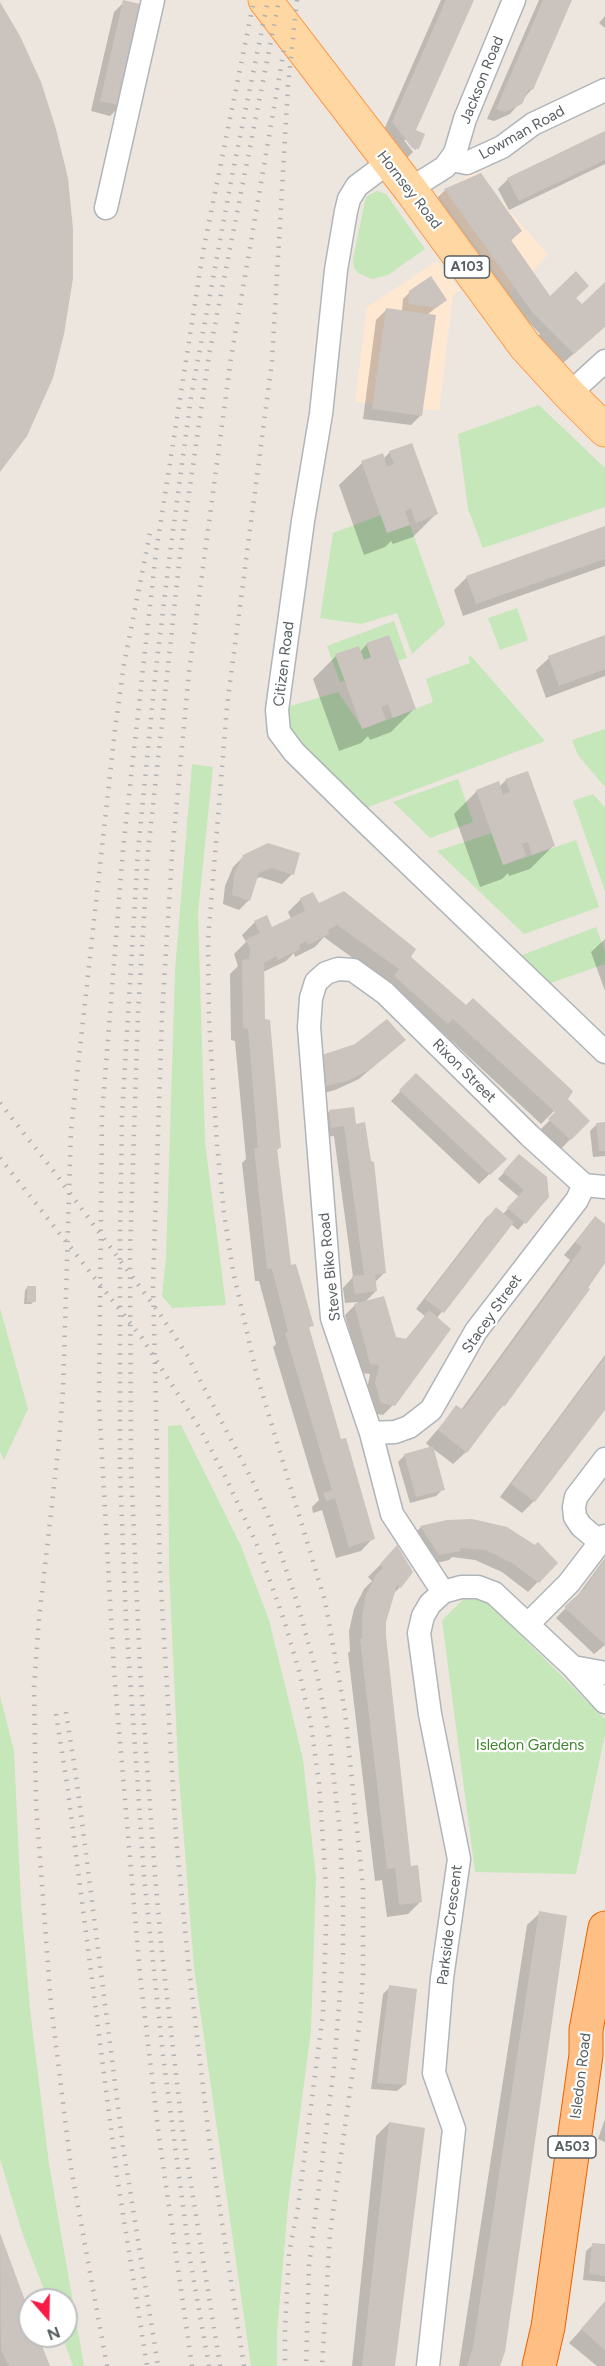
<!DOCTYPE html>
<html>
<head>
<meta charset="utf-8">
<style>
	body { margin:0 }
	#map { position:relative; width:605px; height:2366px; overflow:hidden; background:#ede6df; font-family:Figtree,sans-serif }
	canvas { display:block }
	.north { position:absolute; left:18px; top:2288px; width:60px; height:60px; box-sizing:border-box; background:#fff; border:2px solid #bcbfc0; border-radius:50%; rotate:160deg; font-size:16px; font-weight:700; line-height:24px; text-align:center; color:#585f62 }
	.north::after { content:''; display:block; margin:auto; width:21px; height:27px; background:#f71b46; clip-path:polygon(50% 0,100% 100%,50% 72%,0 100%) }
</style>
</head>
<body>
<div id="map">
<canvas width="605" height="2366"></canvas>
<div class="north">N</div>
</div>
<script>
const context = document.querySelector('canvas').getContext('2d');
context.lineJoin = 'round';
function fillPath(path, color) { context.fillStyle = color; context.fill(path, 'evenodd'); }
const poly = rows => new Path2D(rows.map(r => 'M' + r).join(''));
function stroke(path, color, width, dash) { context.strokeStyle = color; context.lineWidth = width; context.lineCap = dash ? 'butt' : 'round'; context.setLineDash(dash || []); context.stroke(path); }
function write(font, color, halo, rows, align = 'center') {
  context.font = font + ' Figtree,sans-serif'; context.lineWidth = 4.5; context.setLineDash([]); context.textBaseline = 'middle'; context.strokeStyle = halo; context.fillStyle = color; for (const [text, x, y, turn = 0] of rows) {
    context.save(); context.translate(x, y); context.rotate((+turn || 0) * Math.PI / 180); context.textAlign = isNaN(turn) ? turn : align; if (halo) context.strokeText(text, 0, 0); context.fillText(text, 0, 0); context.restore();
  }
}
fillPath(poly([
	[476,172,548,255,510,292,438,194],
	[437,261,460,290,453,295,439,411,355,402,367,307]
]), '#ffe8d2');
fillPath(poly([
	[377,191,386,194,425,249,388,275,372,279,358,273,354,268,353,259,365,201,367,196],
	[539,405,605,468,605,507,483,548,468,509,458,434],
	[381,515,410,525,445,624,412,654,397,613,361,624,320,618,333,533],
	[517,608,528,640,500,650,488,618],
	[394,621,407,658,398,661,389,635,366,643,371,657,364,660,359,646,335,654,345,681,340,682,327,646],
	[471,656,545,741,355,812,294,752,277,710,338,692,363,729,433,702,426,679,470,663,468,657],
	[605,729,605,785,604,786,578,755,572,740],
	[192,764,213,767,198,913,205,1143,226,1305,172,1308,162,1296,166,1257,175,970],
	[458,779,473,822,430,838,393,802],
	[593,794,605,807,605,891,573,801],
	[492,833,504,865,576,840,599,907,524,934,437,851],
	[596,927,605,951,605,964,545,985,517,957],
	[0,1308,28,1409,4,1460,0,1451],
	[181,1425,241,1546,269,1620,303,1759,316,1878,311,2030,288,2205,277,2332,277,2366,251,2366,194,1968,178,1763,169,1568,168,1426],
	[467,1596,486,1601,605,1719,605,1734,576,1874,475,1872,442,1620],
	[0,1696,14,1751,21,1902,30,2009,49,2164,84,2366,73,2366,62,2336,66,2336,66,2300,48,2300,23,2235,0,2159]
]), '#c5e7b9');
fillPath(poly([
	[441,0,472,0,414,131,417,148,415,150,408,140,404,140,413,152,407,158,402,158,383,132],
	[539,0,570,0,532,89,510,114,494,121,487,119],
	[124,2,120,106,110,116,91,111,114,12],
	[605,16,605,28,599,23],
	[605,132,605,164,509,210,498,189,508,179],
	[445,190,520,231,510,242,549,298,574,298,582,306,605,284,605,326,563,363,537,337,540,334,525,318,514,328,428,207],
	[410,292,445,300,427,315,420,416,411,425,363,419,376,320,386,310,402,312,403,299],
	[390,452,436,514,413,537,393,544,391,541,385,547,364,555,339,485,362,463,383,459],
	[605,528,605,566,463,616,454,590,467,577],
	[605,637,605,676,546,698,536,670,549,658],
	[367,644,414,709,391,732,370,740,368,736,361,743,339,751,313,679,336,656,360,652],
	[506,780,553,846,530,869,509,876,508,873,502,879,480,887,454,814,477,791,499,787],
	[244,856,292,874,282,884,260,877,256,879,249,900,239,910,223,904,225,886,233,867],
	[301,899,318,904,409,957,588,1121,558,1152,537,1133,556,1114,556,1109,541,1124,440,1030,434,1036,387,983,324,937,315,947,295,957,294,953,286,961,263,972,264,1020,279,1148,276,1151,289,1266,312,1325,308,1329,340,1441,373,1538,361,1551,336,1558,322,1510,313,1513,312,1507,319,1500,273,1347,276,1344,259,1281,255,1281,242,1163,246,1159,235,1041,231,1040,230,974,238,966,234,954,246,942,242,935,255,922,272,929,291,919,288,912],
	[605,939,605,991,591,952],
	[404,1040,359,1079,335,1090,312,1096,309,1068],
	[416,1075,505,1159,479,1184,391,1101],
	[352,1109,384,1273,375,1282,376,1291,364,1303,395,1339,405,1340,425,1316,416,1309,486,1218,496,1209,503,1214,519,1197,498,1179,513,1163,548,1196,518,1230,511,1224,437,1318,393,1405,383,1415,371,1413,366,1394,370,1374,361,1373,345,1315,358,1302,345,1303,343,1288,353,1277,334,1136,321,1137,319,1121,329,1112],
	[605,1123,605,1156,593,1157,590,1131,597,1124],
	[595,1218,605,1226,605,1261,504,1405,491,1418,466,1452,453,1464,432,1448,443,1489,436,1496,410,1503,398,1462,405,1455,431,1448,426,1443,457,1407,461,1410,570,1260,564,1255],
	[28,1287,34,1301,31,1304,24,1304,25,1290],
	[605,1355,605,1407,534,1501,522,1513,500,1497],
	[447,1521,489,1523,506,1528,556,1563,528,1592,502,1572,475,1560,452,1557,449,1560,428,1565,411,1537,421,1527],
	[605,1558,605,1645,594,1654,556,1618,575,1599],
	[385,1560,400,1587,393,1594,384,1621,410,1868,421,1901,408,1914,387,1917,382,1880,375,1881,348,1653,350,1651,349,1631,354,1609,364,1589,372,1581,368,1577],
	[540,1913,499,2366,459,2366,527,1925],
	[390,1987,404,2085,397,2091,371,2089,383,1994],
	[605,2119,605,2142,598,2139],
	[389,2123,394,2366,352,2366,376,2136],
	[0,2237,30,2320,30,2336,36,2336,49,2366,0,2366],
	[593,2245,605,2246,605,2282,583,2280,586,2251],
	[605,2303,605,2366,597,2366,569,2343]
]), '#0003');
fillPath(poly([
	[123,0,144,5,122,106,100,101],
	[446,0,474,0,416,130,425,134,419,149,412,148,392,122],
	[543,0,572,0,533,90,529,89,522,104,505,112,496,109],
	[0,2,20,36,41,82,56,129,68,178,73,229,73,278,64,334,53,378,27,436,0,472],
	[605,131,605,160,519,201,507,178],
	[481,173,522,231,511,240,550,296,576,271,589,286,576,298,582,304,605,282,605,327,574,354,532,312,444,189],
	[431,276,447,300,436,308,408,304,409,291],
	[386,308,436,315,422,416,372,409],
	[412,443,438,514,416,523,411,509,405,511,410,525,387,533,361,461,383,453,387,467,394,464,389,451],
	[605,526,605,559,476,604,466,576],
	[389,635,416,709,393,718,388,704,381,707,386,720,362,729,335,654,359,646,364,660,371,657,366,643],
	[605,635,605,669,559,686,548,656],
	[528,771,555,846,532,855,528,842,522,844,526,856,503,865,476,790,499,781,503,795,510,792,505,779],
	[268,843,300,853,294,875,271,868,259,873,250,901,232,895,234,875,243,855],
	[344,891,416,949,411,957,466,1005,473,998,573,1091,568,1099,590,1121,571,1140,548,1119,555,1112,453,1019,448,1024,394,976,399,969,337,925,328,930,329,934,312,943,308,945,306,941,299,945,300,949,278,960,276,956,264,963,265,1019,270,1020,281,1148,277,1148,291,1265,296,1264,314,1326,309,1327,341,1439,346,1438,375,1539,349,1547,335,1498,326,1501,323,1493,332,1490,285,1333,288,1332,272,1269,267,1269,254,1148,258,1148,248,1029,243,1028,242,960,249,959,250,949,245,940,260,933,254,921,267,915,272,927,305,911,300,898,313,892,319,903],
	[387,1019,406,1040,371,1069,347,1081,321,1087,319,1056,355,1044],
	[416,1073,507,1159,490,1175,399,1090],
	[354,1107,356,1124,365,1122,371,1161,374,1162,386,1273,375,1275,377,1291,355,1294,352,1276,364,1275,344,1126,331,1128,329,1110],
	[605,1122,605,1151,599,1151,596,1123],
	[519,1154,547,1177,549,1197,526,1224,507,1208,524,1190,503,1172],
	[496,1207,514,1222,444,1313,425,1299],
	[595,1216,605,1224,605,1263,588,1288,590,1289,505,1406,503,1405,467,1453,438,1430,456,1405,463,1410,582,1247,575,1242],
	[27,1286,36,1286,36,1302,27,1302],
	[384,1296,396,1337,407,1339,429,1310,451,1329,395,1406,381,1403,375,1383,379,1365,370,1364,354,1304],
	[605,1357,605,1410,535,1502,511,1484],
	[433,1446,445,1490,416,1497,404,1454],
	[472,1519,507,1527,535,1545,538,1542,558,1563,539,1583,512,1563,486,1550,460,1548,461,1551,439,1555,420,1526,447,1520],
	[397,1545,413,1572,401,1588,397,1585,386,1622,386,1636,411,1866,418,1865,422,1902,399,1905,395,1868,387,1869,360,1639,362,1639,362,1617,366,1594,376,1575,383,1568,380,1564],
	[605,1559,605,1645,564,1607,584,1589],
	[539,1911,567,1916,505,2352,500,2366,467,2366,473,2347],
	[389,1985,417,1989,406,2085,377,2083],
	[389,2122,425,2128,395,2366,362,2366],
	[0,2233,30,2314,30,2336,38,2336,50,2366,9,2366,1,2350],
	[592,2243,605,2244,605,2276,589,2274],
	[605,2301,605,2350,581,2329]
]), '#cac3be');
const street = poly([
	[451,160,467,163,502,147,533,124,605,90],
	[389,162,357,186,349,199,346,211,336,270,321,414,303,521,277,710,279,732,294,752,355,812,605,1052],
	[410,189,445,167,455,153,465,119,514,0],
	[106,208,153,0],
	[569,394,605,361],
	[371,1433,395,1432,409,1427,431,1410,476,1331,577,1200,584,1185,605,1187],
	[600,1542,581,1526,575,1517,574,1507,576,1497,605,1459],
	[443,1592,392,1514,371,1433,332,1318,309,1027,311,998,316,982,326,973,338,969,353,970,385,993,530,1136,584,1185],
	[528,1624,569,1583,605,1536],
	[573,1667,605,1673],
	[428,2366,454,2129,434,2073,442,1978,459,1859,430,1714,419,1633,423,1616,430,1604,443,1592,461,1587,478,1587,494,1593,573,1667,605,1702]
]);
const primary = poly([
	[265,0,410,189,525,346,569,394,605,430]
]);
const highway = poly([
	[539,2366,548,2327,586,2055,586,2030,605,1928]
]);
stroke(street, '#b0b5b9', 25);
stroke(primary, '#fd9948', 35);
stroke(highway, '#ec6200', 35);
stroke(street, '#fff', 22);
stroke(primary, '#ffd7a2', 33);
stroke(highway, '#ffbe84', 33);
stroke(poly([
	[297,0,288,86,272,361,227,706,208,941,209,1020,217,1145,224,1213,233,1271,257,1376,325,1601,345,1712,363,1888,363,1975,360,2020,330,2233,322,2366],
	[0,1103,52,1169,160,1314,187,1355,252,1480,268,1516,297,1602,318,1678,329,1737,340,1832,343,1899,343,1954,334,2067,309,2266,306,2366],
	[0,1158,142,1338,199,1427,224,1474,258,1547,284,1620,299,1671,311,1725,319,1783,327,1900,323,2013,298,2207,289,2253,285,2330,285,2366],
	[66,1712,77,1783,123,2146,158,2366],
	[56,1714,67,1784,117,2176,147,2366],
	[107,2366,71,2168,51,2005,36,1805,34,1687,39,1619,59,1442,63,1390,71,1130,115,729,124,664,150,533],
	[192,2366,159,2137,140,1975,114,1671,99,1402,102,1115,123,849,156,552,203,252,254,0],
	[209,2366,190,2259,163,2055,144,1877,137,1774,126,1620,120,1474,120,1238,122,1115,138,851,156,668,170,553,191,397,232,176,268,0],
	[220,2366,183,2134,162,1954,155,1875,140,1668,131,1467,130,1252,138,1013,148,852,180,555,209,355,279,0],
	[244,2366,209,2138,188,1960,176,1837,160,1572,153,1285,162,1015,172,855,189,672,231,358,284,49]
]), '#b0b1b2', 4.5, [1.5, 8]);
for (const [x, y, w] of [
	[467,267,45],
	[572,2147,48]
]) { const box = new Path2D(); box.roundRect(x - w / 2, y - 11, w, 22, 4.5); context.fillStyle = '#fff'; context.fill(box); stroke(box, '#585f62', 1.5); }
write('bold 14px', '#585f62', null, [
	["A103",467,267],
	["A503",572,2147]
]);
write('15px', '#585f62', '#fff', [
	["Jackson Road",482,80,-68],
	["Lowman Road",522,133,-29],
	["Hornsey Road",409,190,52],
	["Citizen Road",284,664,-83],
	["Rixon Street",464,1071,45],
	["Steve Biko Road",330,1267,-96],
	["Stacey Street",492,1314,-55],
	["Parkside Crescent",450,1925,-83],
	["Isledon Road",581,2076,-83]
]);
write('15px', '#40852d', '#fff', [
	["Isledon Gardens",530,1746]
]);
</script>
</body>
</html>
